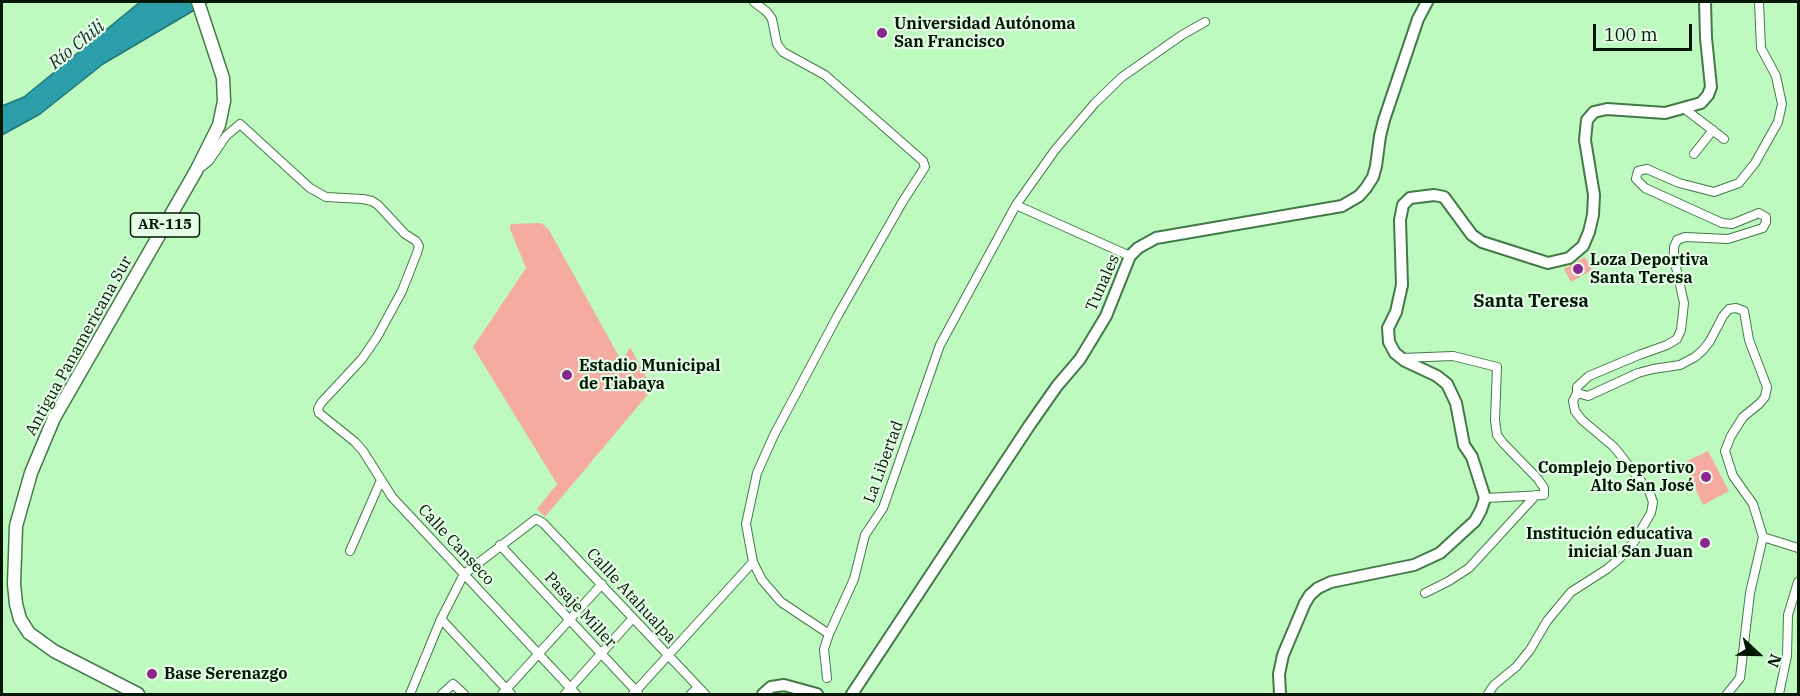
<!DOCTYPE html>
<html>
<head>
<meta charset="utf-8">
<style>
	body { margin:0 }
	#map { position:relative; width:1800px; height:696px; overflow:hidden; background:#befac0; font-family:"IBM Plex Serif",serif }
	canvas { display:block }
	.frame { position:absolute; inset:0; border:3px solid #021804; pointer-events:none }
	.north { position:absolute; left:1728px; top:624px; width:60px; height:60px; -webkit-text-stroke:4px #e5fde6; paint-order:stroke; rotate:112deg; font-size:16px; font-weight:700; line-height:24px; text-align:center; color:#021804 }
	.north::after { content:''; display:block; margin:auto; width:21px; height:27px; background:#021804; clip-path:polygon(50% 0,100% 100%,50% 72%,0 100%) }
	.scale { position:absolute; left:1593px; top:24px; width:99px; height:27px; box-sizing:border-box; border:3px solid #021804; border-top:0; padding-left:8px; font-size:18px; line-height:21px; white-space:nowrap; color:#021804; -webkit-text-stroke:4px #e5fde6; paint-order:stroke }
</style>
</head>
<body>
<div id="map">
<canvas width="1800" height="696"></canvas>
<div class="frame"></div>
<div class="north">N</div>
<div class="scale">100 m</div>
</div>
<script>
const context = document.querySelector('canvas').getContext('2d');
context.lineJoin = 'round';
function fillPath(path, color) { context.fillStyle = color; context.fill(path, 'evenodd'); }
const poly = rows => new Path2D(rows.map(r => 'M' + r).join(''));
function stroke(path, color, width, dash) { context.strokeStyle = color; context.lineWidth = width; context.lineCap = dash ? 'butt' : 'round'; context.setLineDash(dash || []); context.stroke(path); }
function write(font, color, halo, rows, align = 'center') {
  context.font = font + ' "IBM Plex Serif",serif'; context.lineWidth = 4.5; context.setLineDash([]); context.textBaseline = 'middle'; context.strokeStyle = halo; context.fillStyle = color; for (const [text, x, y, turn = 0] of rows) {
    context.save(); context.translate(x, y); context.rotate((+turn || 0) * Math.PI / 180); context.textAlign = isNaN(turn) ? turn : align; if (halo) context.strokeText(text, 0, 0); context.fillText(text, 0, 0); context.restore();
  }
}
fillPath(poly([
	[540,223,544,225,549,230,622,362,630,347,651,386,649,393,545,517,537,509,557,484,473,347,526,268,510,229,511,224],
	[1585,257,1592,270,1571,282,1564,269],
	[1708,451,1729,491,1703,505,1683,463]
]), '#f5aaa2');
const water = poly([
	[140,2,208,2,103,64,40,114,2,135,2,106,24,97,140,2]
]);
fillPath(water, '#2b9eaa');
stroke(water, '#1f7678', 1.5);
const street = poly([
	[1685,109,1724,139],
	[1694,154,1713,130],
	[199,169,209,161,226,136,240,124,310,188,326,197,363,199,372,201,378,205,405,234,416,241,419,246,417,253,402,291,377,337,362,359,321,403,318,409,319,413,355,442,363,451,392,497,576,694],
	[1016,205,1130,256],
	[1402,358,1453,356,1497,367,1495,420,1497,435,1503,443,1538,479,1544,488,1544,495,1485,498],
	[1763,537,1798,548],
	[500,545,638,693],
	[350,551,381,480],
	[753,562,762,580,781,602,829,634,854,579,865,535,883,508,940,345,1016,205,1055,150,1095,103,1122,77,1182,35,1205,22],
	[1425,593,1449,581,1469,568,1536,495],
	[441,619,511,694],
	[827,678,824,649,829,634],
	[410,694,441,619,464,574,536,519,543,523,705,694],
	[442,694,453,684,464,694],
	[502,694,602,584],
	[565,694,633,618],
	[633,694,753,562,746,524,757,473,774,435,838,315,903,201,925,167,923,161,825,75,783,52,777,44,772,19,767,12,754,2],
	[691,694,698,687],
	[1488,694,1494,685,1516,667,1530,650,1547,621,1571,592,1607,569,1620,558,1634,542,1651,513,1653,502,1649,491,1614,447,1582,420,1575,411,1573,401,1577,393],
	[1727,694,1740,678,1750,593,1763,537,1753,504,1733,476,1725,451,1731,436,1743,417,1759,404,1765,397,1767,387,1749,340,1744,311,1736,308,1729,309,1723,316,1710,341,1703,350,1695,357,1680,365,1653,369,1638,373,1588,396,1577,393,1577,387,1589,376,1639,355,1667,345,1677,339,1681,330,1684,303,1674,258,1674,247,1677,240,1685,237,1728,239,1763,228,1766,222,1766,217,1759,213,1732,224,1722,223,1645,188,1636,179,1638,171,1647,169,1679,183,1714,192,1739,183,1755,163,1778,122,1782,104,1776,76,1761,48,1759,2],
	[1779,694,1787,656,1788,615,1798,582]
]);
const secondary = poly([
	[763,694,771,687,784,685,817,694],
	[852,694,1029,426,1057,386,1080,359,1106,316,1130,256,1138,248,1156,238,1342,206,1359,196,1366,188,1373,177,1376,166,1380,136,1384,120,1418,19,1427,2],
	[1280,694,1279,674,1283,655,1305,603,1310,595,1318,588,1331,582,1414,565,1440,553,1475,521,1481,510,1485,498,1472,457,1464,445,1456,403,1447,384,1437,376,1405,361,1395,353,1389,342,1388,328,1396,312,1402,285,1400,220,1403,205,1410,198,1434,195,1444,197,1472,235,1482,242,1548,263,1569,258,1583,246,1589,232,1593,215,1594,195,1585,140,1587,120,1594,112,1607,109,1665,113,1701,103,1708,95,1711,87,1706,38,1705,2]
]);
const primary = poly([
	[138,694,54,651,29,633,20,619,16,604,14,584,16,526,31,473,54,418,196,171,219,125,224,101,223,78,198,2]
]);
stroke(street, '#427a47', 10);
stroke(secondary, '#427a47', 14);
stroke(primary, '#427a47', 15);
stroke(street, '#fff', 8);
stroke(secondary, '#fff', 10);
stroke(primary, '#fff', 12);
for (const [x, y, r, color] of [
	[882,33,6,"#8a278f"],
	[1578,269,6,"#8a278f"],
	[567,375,6,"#8a278f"],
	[1706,477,6,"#8a278f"],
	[1705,543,6,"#8a278f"],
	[152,674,6,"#8a278f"]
]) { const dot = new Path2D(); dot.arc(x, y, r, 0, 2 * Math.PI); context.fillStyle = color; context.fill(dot); stroke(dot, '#e5fde6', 2); }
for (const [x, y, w] of [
	[165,225,69]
]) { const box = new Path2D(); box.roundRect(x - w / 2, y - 12, w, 24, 4.5); context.fillStyle = '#e5fde6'; context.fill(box); stroke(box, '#021804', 1.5); }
write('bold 15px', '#021804', null, [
	["AR-115",165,225]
]);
write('bold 16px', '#021804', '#e5fde6', [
	["Universidad Autónoma",894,24],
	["San Francisco",894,42],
	["Loza Deportiva",1590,260],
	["Santa Teresa",1590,278],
	["Estadio Municipal",579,366],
	["de Tiabaya",579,384],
	["Complejo Deportivo",1694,468,"right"],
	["Alto San José",1694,486,"right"],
	["Institución educativa",1693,534,"right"],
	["inicial San Juan",1693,552,"right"],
	["Base Serenazgo",164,674]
], 'left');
write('16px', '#021804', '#e5fde6', [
	["Tunales",1103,283,-66],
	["Antigua Panamericana Sur",79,346,-61],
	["La Libertad",884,462,-70],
	["Calle Canseco",456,545,47],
	["Callle Atahualpa",631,596,47],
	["Pasaje Miller",580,610,47]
]);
write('italic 18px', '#162e31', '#e5fde6', [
	["Río Chili",77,45,-39]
]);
write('bold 18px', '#021804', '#e5fde6', [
	["Santa Teresa",1531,302]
]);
</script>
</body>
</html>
